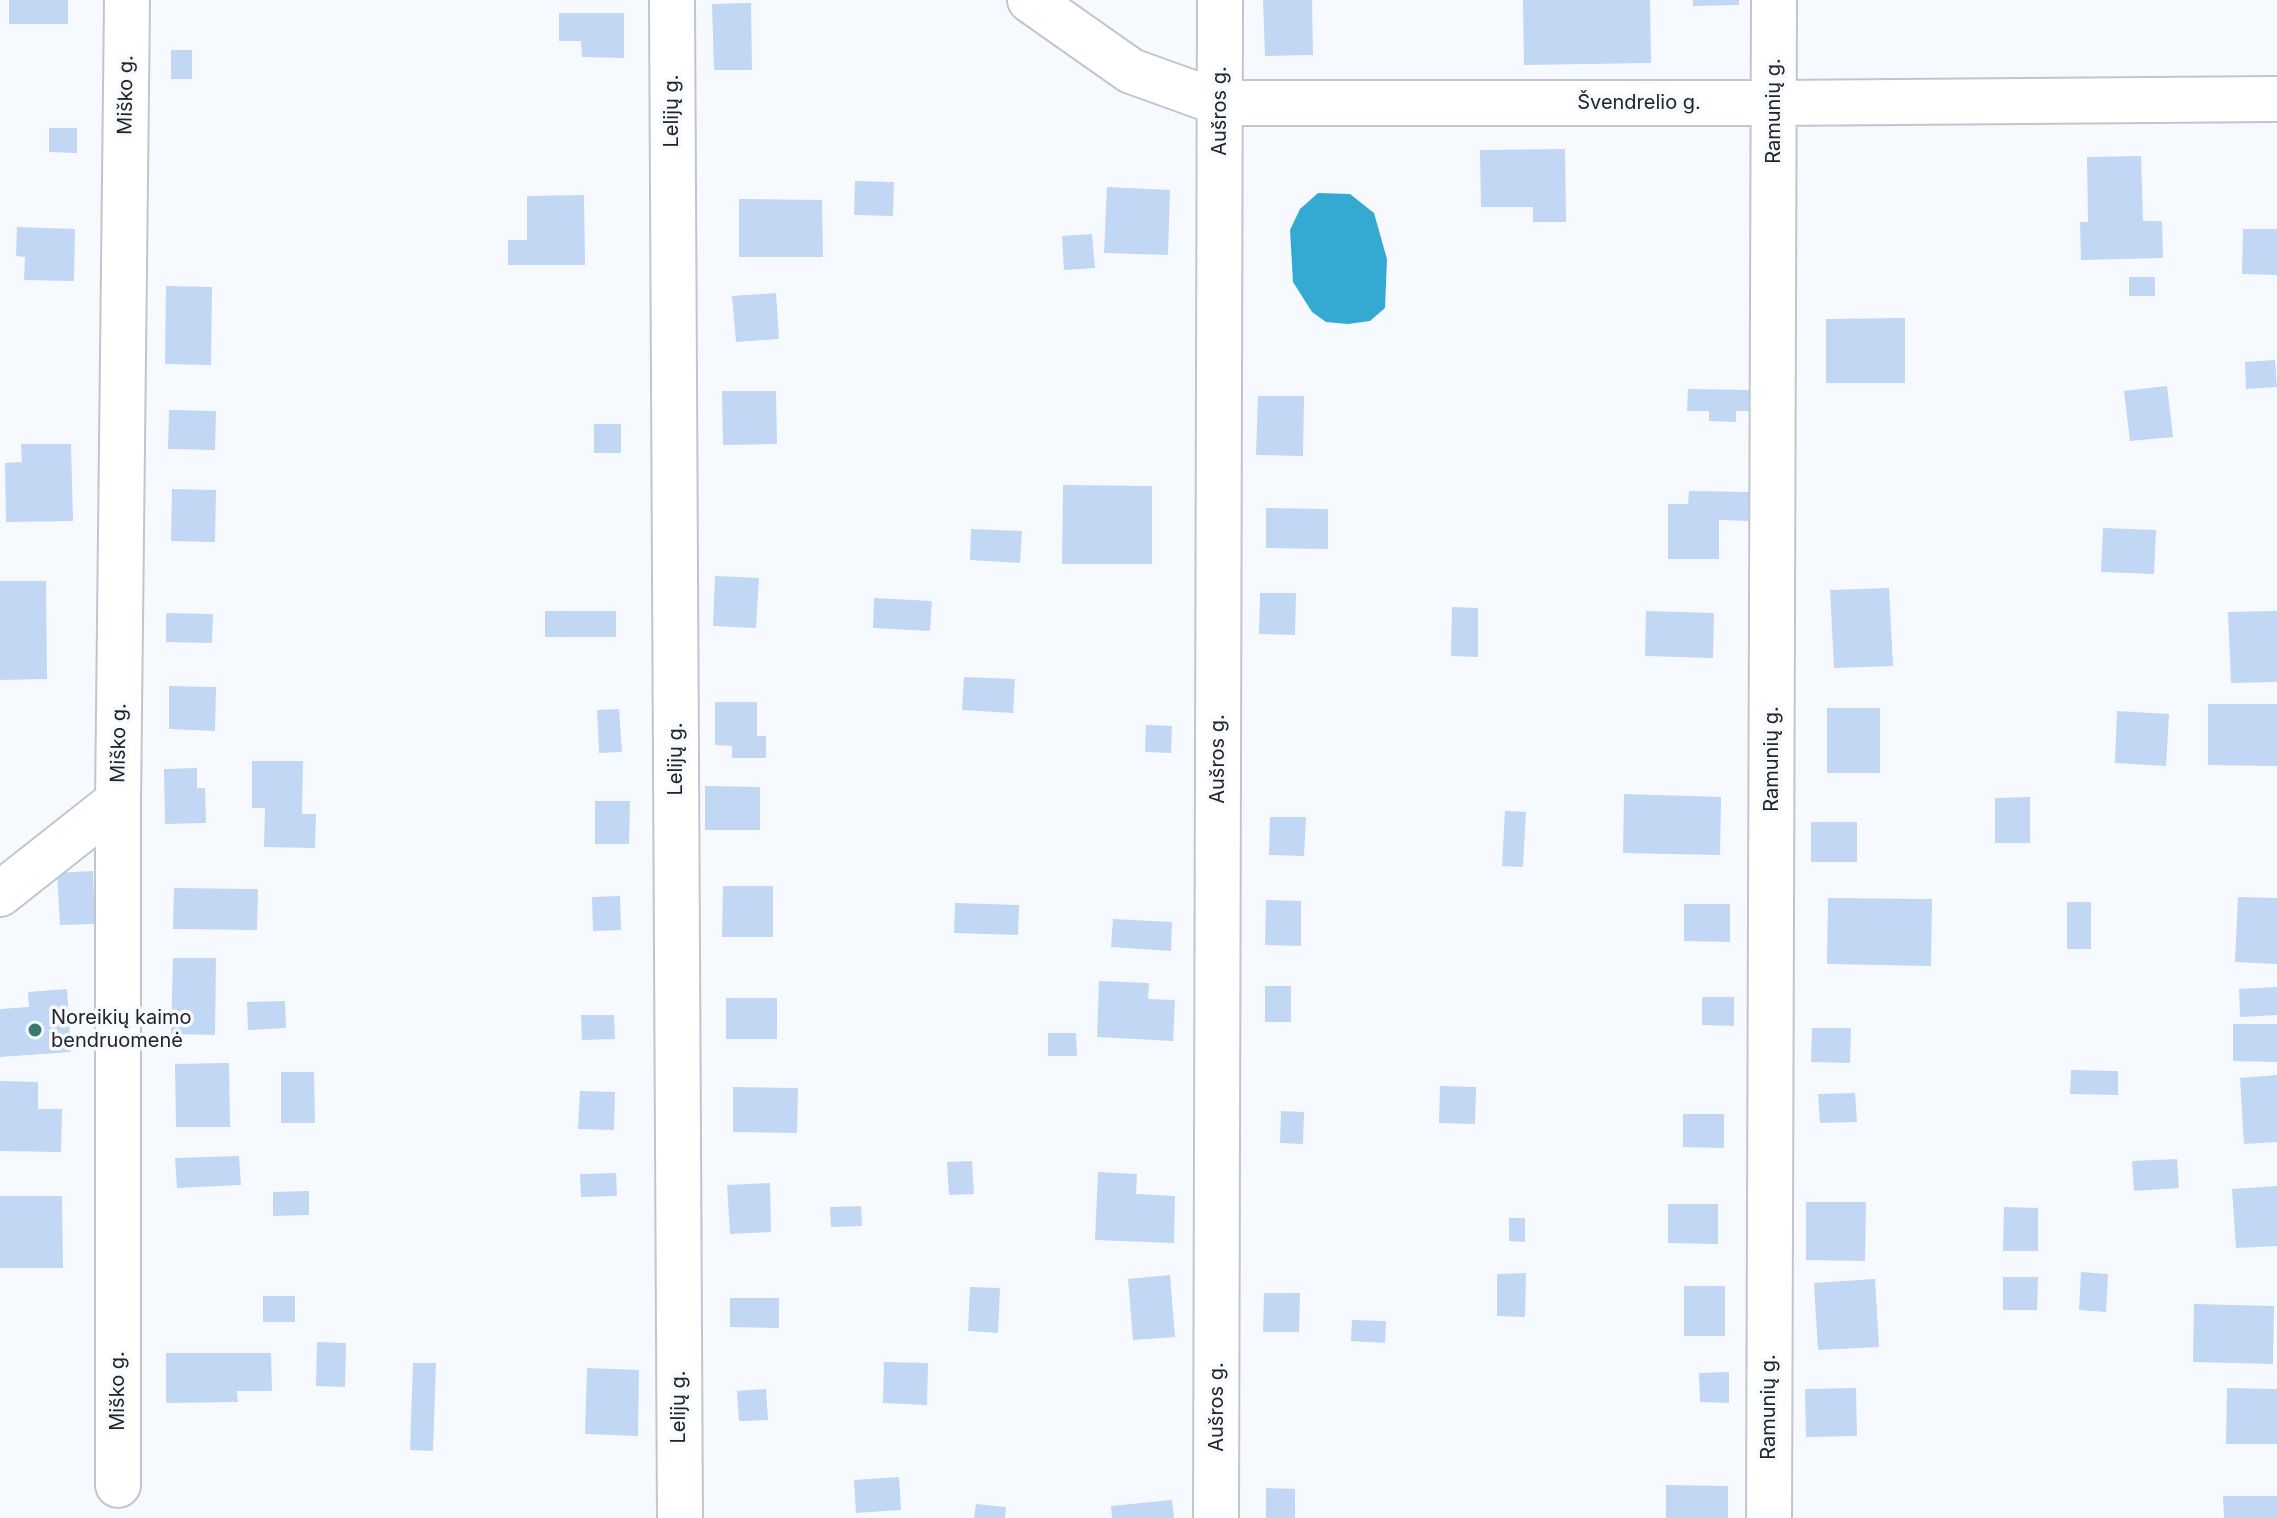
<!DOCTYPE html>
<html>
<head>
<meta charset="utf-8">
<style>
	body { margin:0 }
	canvas { display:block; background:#f6fafe }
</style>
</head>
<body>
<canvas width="2277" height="1518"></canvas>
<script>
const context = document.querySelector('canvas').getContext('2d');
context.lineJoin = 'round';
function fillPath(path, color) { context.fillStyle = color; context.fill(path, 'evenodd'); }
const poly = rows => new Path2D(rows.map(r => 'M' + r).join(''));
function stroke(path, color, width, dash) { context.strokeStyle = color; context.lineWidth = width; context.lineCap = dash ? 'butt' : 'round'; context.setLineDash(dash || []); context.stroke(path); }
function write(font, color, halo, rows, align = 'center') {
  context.font = font + ' Inter,sans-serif'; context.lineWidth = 7; context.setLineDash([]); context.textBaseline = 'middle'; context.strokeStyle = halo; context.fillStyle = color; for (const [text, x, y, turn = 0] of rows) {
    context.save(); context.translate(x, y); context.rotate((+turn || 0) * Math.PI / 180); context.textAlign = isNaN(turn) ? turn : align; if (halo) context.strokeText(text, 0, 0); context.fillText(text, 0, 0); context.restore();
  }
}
fillPath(poly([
	[1318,193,1350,194,1374,213,1387,259,1385,308,1370,321,1348,324,1326,322,1312,312,1293,282,1290,230,1300,209]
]), '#34aad3');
fillPath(poly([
	[9,0,68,0,68,24,9,24],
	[1263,0,1312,0,1313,55,1265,56],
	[1523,0,1650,0,1651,63,1524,65],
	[1693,0,1739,0,1739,5,1693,6],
	[751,3,752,70,714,70,712,4],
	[559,13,624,13,624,58,582,57,581,41,559,41],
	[171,50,192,50,192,79,171,79],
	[49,128,77,128,77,153,49,152],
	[1565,149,1566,222,1533,222,1533,207,1481,207,1480,150],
	[2141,156,2143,221,2162,221,2163,258,2081,260,2080,222,2088,222,2087,157],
	[855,181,894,182,893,216,854,215],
	[1107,187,1170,190,1168,255,1104,253],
	[584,195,585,265,508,265,508,240,527,240,527,196],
	[739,199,822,200,823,257,739,257],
	[17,227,75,229,74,281,24,280,25,257,16,256],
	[2243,229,2277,229,2277,275,2242,274],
	[1092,234,1095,268,1064,270,1062,236],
	[2129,277,2155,277,2155,296,2129,296],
	[166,286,212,287,211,365,165,364],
	[776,293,779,339,736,342,732,296],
	[1905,318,1905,383,1826,383,1826,319],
	[2275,360,2277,387,2246,389,2245,362],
	[2167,386,2173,437,2130,441,2124,391],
	[1688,389,1755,390,1755,411,1736,411,1736,422,1709,421,1709,411,1687,411],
	[722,391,776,391,777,444,723,445],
	[1258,396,1304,396,1303,456,1256,455],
	[169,410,216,411,215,450,168,449],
	[594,424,621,424,621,453,594,453],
	[21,444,71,444,73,521,6,522,5,463,22,462],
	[1063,485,1152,486,1152,564,1062,564],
	[172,489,216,490,215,542,171,541],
	[1689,491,1752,492,1752,521,1719,520,1719,559,1668,559,1668,504,1688,504],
	[1266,508,1328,509,1328,549,1266,548],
	[2103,528,2156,530,2154,574,2101,572],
	[971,529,1022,531,1020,563,970,560],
	[715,576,759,578,756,628,713,626],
	[0,581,46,581,47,679,0,680],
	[1889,588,1893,666,1834,668,1830,590],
	[1260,593,1296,593,1295,635,1259,634],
	[874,598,932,601,930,631,873,628],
	[1452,607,1478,608,1478,657,1451,656],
	[545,611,616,611,616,637,545,637],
	[1646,611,1714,613,1713,658,1645,656],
	[2277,611,2277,682,2231,683,2228,612],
	[166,613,213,614,212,643,166,642],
	[964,677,1015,679,1013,713,962,710],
	[169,686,216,687,215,731,169,729],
	[715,702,757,702,757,736,766,736,766,758,732,758,732,746,715,745],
	[2208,704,2277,704,2277,766,2208,765],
	[1827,708,1880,708,1880,773,1827,773],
	[619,709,622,752,599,753,597,710],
	[2117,711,2169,714,2166,766,2115,763],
	[1146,725,1172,726,1171,753,1145,752],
	[252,761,303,761,302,814,316,814,315,848,264,847,265,808,252,808],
	[197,768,197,788,205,788,206,823,165,824,164,769],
	[705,786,760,787,760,830,705,830],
	[1624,794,1721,797,1720,855,1623,853],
	[2030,797,2030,843,1995,843,1995,798],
	[595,801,630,801,629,844,595,844],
	[1505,811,1526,812,1523,867,1502,866],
	[1270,817,1306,817,1304,856,1269,855],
	[1811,822,1857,822,1857,862,1811,862],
	[93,871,95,924,60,925,57,873],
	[723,886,773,886,773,937,722,937],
	[174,888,258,889,257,930,173,929],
	[620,896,621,930,593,931,592,897],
	[2238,897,2277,898,2277,964,2235,962],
	[1828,898,1932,899,1931,966,1827,964],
	[1266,900,1301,901,1301,946,1265,945],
	[2067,902,2091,902,2091,949,2067,949],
	[955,903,1019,905,1018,935,954,933],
	[1684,904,1730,904,1730,942,1684,941],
	[1113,919,1172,922,1171,951,1111,947],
	[173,958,216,958,215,1035,171,1034],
	[1099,981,1149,983,1148,999,1175,1000,1173,1041,1097,1037],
	[1265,986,1291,986,1291,1022,1265,1022],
	[2277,987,2277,1015,2240,1017,2239,989],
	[67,989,71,1052,0,1057,0,1009,29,1007,28,992],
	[1702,997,1734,997,1734,1026,1702,1025],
	[726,998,777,998,777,1039,726,1039],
	[285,1001,286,1028,248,1030,247,1002],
	[581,1015,614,1015,615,1039,582,1040],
	[2233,1024,2277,1024,2277,1062,2233,1061],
	[1812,1028,1851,1028,1850,1063,1811,1062],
	[1048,1033,1076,1033,1077,1056,1048,1056],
	[229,1063,230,1127,176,1127,175,1064],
	[2071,1070,2118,1071,2118,1095,2070,1094],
	[281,1072,314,1072,315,1123,281,1123],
	[2277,1075,2277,1142,2244,1144,2240,1078],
	[0,1081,38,1082,38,1109,62,1109,61,1152,0,1151],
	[1440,1086,1476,1087,1475,1124,1439,1123],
	[733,1087,798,1088,797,1133,733,1132],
	[580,1091,615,1092,614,1130,578,1129],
	[1855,1093,1857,1122,1820,1123,1818,1094],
	[1281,1111,1304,1112,1303,1144,1280,1143],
	[1683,1114,1724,1114,1724,1148,1683,1147],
	[239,1156,241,1185,177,1188,175,1158],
	[2177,1159,2179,1188,2134,1191,2132,1161],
	[972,1161,974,1194,949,1195,947,1162],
	[1098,1172,1137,1174,1136,1194,1175,1196,1174,1243,1095,1240],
	[616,1173,617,1196,581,1197,580,1174],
	[770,1183,771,1232,730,1234,727,1185],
	[2277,1186,2277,1246,2236,1248,2232,1189],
	[309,1191,309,1215,273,1216,273,1192],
	[0,1196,62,1196,63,1268,0,1268],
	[1806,1202,1866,1202,1865,1261,1806,1260],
	[1668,1204,1718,1204,1718,1244,1668,1243],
	[861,1206,862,1226,831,1227,830,1207],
	[2004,1207,2038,1208,2038,1251,2003,1251],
	[1509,1218,1525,1218,1525,1242,1509,1241],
	[2081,1272,2108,1274,2106,1312,2079,1310],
	[1526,1273,1525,1317,1497,1316,1497,1274],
	[1170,1275,1175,1337,1133,1340,1128,1279],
	[2003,1277,2038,1277,2037,1310,2003,1310],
	[1875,1279,1879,1347,1818,1350,1814,1283],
	[1684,1286,1725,1286,1725,1336,1684,1336],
	[970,1287,1000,1288,998,1333,968,1331],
	[1264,1293,1300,1293,1299,1332,1263,1332],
	[263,1296,295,1296,295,1322,263,1322],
	[730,1298,779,1298,779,1328,730,1327],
	[2194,1304,2274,1306,2273,1364,2193,1362],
	[1352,1320,1386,1321,1385,1343,1351,1341],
	[317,1342,346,1343,345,1387,316,1386],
	[166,1353,271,1353,272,1391,237,1391,238,1402,166,1403],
	[884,1362,928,1363,927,1405,883,1403],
	[413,1363,436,1363,433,1451,410,1450],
	[587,1368,639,1370,638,1436,585,1434],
	[1729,1372,1729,1403,1700,1402,1699,1373],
	[1856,1388,1857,1436,1806,1437,1805,1389],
	[2227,1388,2277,1389,2277,1444,2226,1444],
	[766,1389,768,1420,739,1421,737,1391],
	[899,1477,901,1510,856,1513,854,1480],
	[1666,1485,1728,1486,1728,1518,1666,1518],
	[1266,1488,1295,1489,1295,1518,1266,1518],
	[2223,1496,2277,1496,2277,1518,2224,1518],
	[1172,1500,1174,1518,1112,1518,1111,1506],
	[976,1504,1006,1507,1005,1518,974,1518]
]), '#c1d7f4');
const minor = poly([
	[672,0,680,1518],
	[1030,0,1131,71,1220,103,1774,103,2277,99],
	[0,894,118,801],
	[118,1485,118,801,127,0],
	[1216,1518,1220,0],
	[1769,1518,1774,0]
]);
stroke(minor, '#c1c6cc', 48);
stroke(minor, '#fff', 44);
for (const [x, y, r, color] of [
	[35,1030,8,"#387b6d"]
]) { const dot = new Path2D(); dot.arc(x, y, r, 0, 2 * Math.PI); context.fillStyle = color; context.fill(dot); stroke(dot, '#f6fafe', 3); }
write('20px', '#222426', '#f6fafe', [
	["Miško g.",126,95,-89],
	["Švendrelio g.",1639,103],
	["Lelijų g.",672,111,-90],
	["Aušros g.",1220,111,-90],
	["Ramunių g.",1774,111,-90],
	["Miško g.",119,743,-89],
	["Lelijų g.",676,759,-90],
	["Aušros g.",1218,759,-90],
	["Ramunių g.",1772,759,-90],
	["Miško g.",118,1391,-90],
	["Lelijų g.",679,1407,-90],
	["Aušros g.",1217,1407,-90],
	["Ramunių g.",1769,1407,-90]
]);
write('20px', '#222426', '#f6fafe', [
	["Noreikių kaimo",51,1018],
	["bendruomenė",51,1041]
], 'left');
</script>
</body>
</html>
